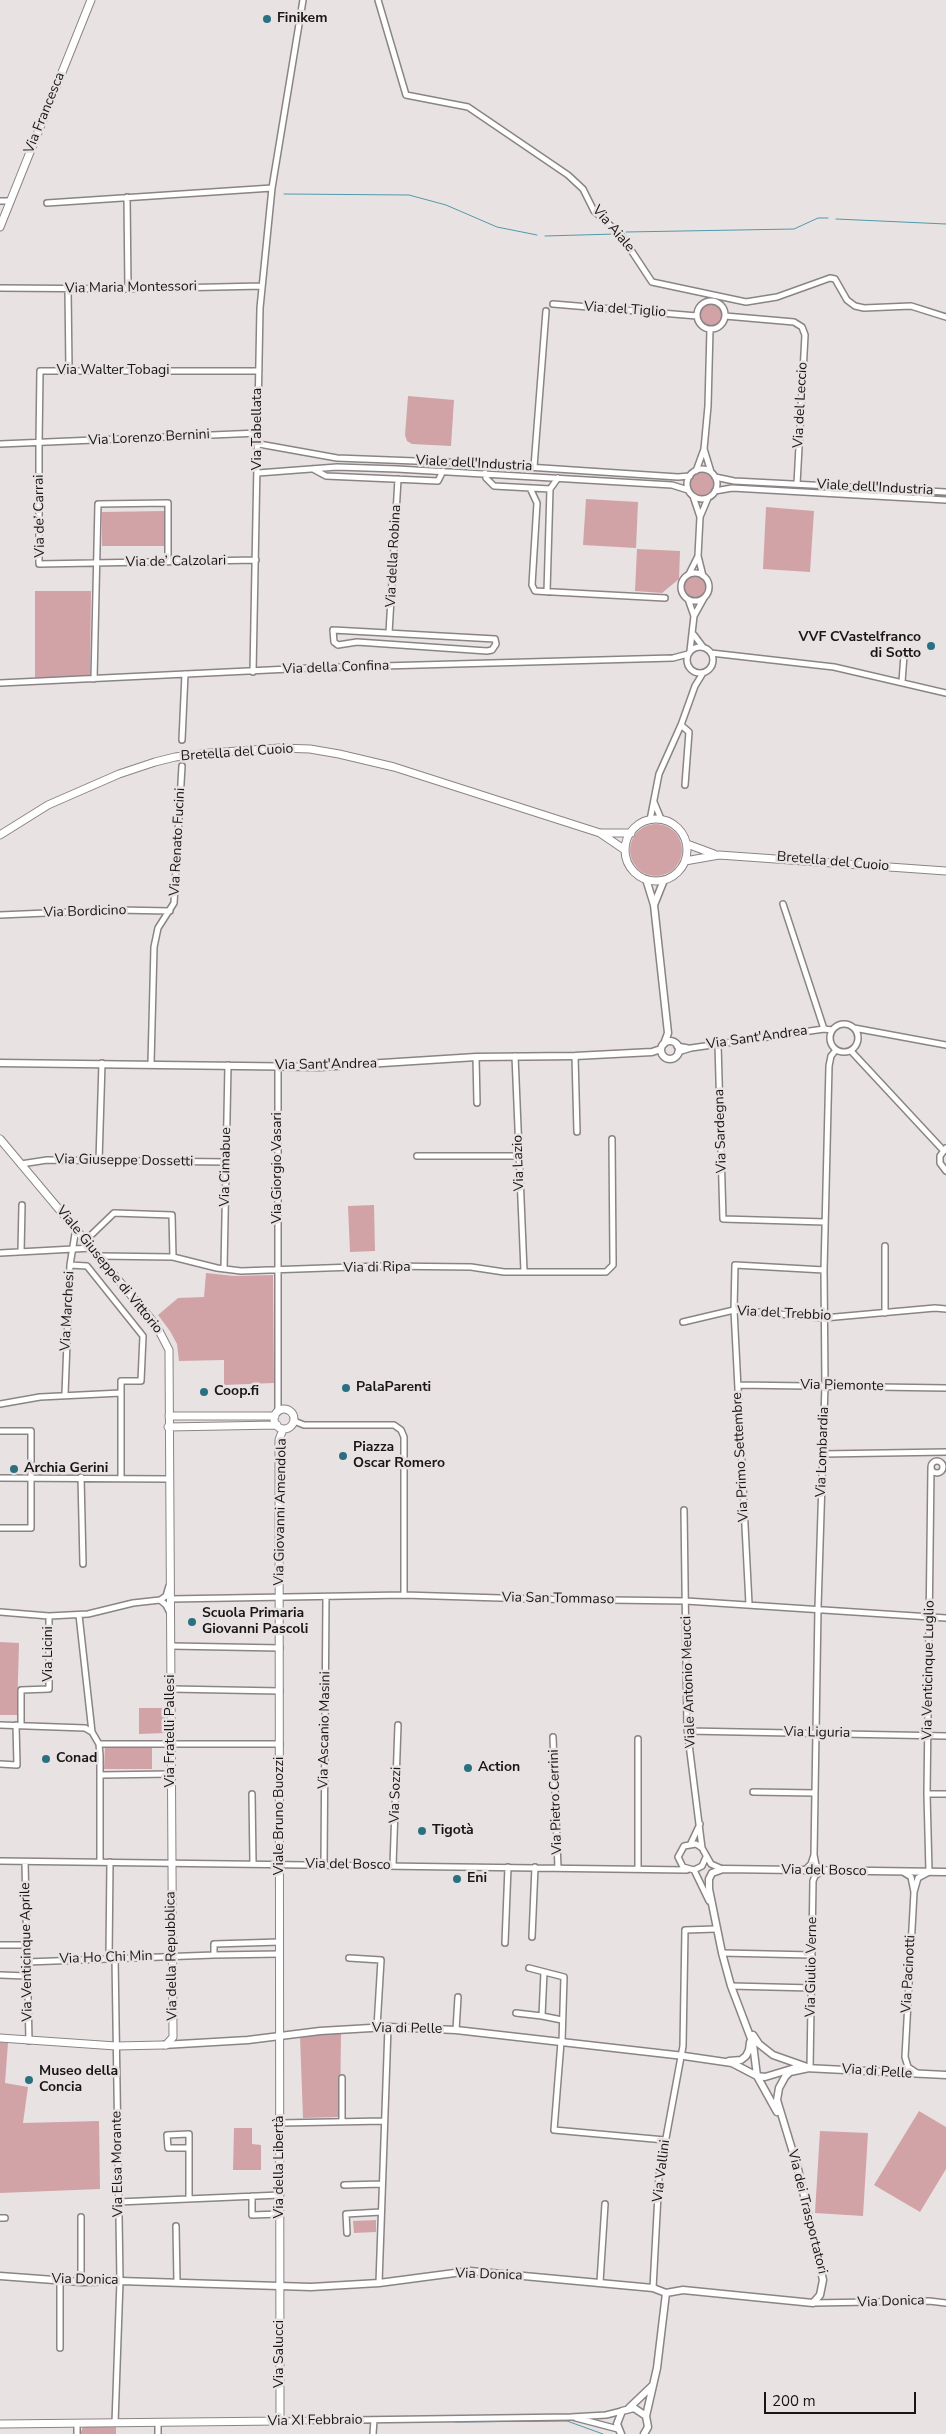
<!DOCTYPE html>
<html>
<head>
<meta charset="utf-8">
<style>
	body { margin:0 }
	#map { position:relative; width:946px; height:2434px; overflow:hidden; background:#e9e2e2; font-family:"Nunito Sans",sans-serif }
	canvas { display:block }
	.scale { position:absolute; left:764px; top:2392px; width:152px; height:22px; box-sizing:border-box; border:2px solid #181616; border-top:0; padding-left:6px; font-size:15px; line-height:18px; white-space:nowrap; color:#181616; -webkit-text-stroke:4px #e9e2e2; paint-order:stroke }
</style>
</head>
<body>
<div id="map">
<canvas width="946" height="2434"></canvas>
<div class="scale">200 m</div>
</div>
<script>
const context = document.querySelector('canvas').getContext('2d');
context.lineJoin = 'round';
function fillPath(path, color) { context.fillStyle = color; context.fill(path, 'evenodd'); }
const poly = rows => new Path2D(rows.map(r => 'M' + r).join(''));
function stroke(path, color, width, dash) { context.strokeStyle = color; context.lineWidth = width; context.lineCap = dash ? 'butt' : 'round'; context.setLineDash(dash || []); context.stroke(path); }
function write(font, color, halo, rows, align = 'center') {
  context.font = font + ' "Nunito Sans",sans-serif'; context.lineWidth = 5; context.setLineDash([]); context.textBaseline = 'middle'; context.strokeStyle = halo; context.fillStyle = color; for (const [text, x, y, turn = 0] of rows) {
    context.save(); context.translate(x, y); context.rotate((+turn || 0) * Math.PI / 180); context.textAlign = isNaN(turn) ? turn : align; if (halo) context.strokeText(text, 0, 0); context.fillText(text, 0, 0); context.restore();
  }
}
fillPath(poly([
	'700 315a11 11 0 1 1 22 0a11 11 0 1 1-22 0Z',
	[408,396,454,400,451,446,412,444,407,441,405,435],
	'690 484a12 12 0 1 1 24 0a12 12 0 1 1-24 0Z',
	[586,499,638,502,636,548,583,545],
	[766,507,814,511,810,572,763,569],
	[165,511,165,546,102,546,102,512],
	[637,549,680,551,679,579,662,593,635,591],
	'683 587a11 11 0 1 1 22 0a11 11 0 1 1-22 0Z',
	[35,591,91,591,90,676,35,678],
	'630 850a26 26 0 1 1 52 0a26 26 0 1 1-52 0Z',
	[374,1205,375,1251,350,1252,348,1206],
	[206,1273,234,1276,273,1275,274,1383,224,1385,224,1360,179,1361,177,1344,170,1331,158,1315,178,1298,204,1297],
	[0,1642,19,1643,17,1715,0,1715],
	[139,1708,165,1708,165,1733,139,1734],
	[105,1746,152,1747,152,1769,104,1769],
	[341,2033,340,2117,303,2118,300,2036],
	[0,2042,8,2043,5,2083,28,2087,23,2123,99,2121,100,2189,0,2193],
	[919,2111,946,2127,946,2169,920,2212,874,2185],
	[234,2128,252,2128,252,2144,261,2145,261,2170,233,2170],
	[820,2131,868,2133,863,2216,815,2213],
	[376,2220,376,2232,354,2233,353,2221],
	[83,2427,116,2427,116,2434,80,2434]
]), '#d1a3a7');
stroke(poly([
	[284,194,409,195,446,205,497,227,537,235],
	[836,219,946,224],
	[626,232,794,229,818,218,828,218],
	[545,236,615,234],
	[455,2422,567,2421,603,2434]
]), '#5099ab', 1);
const minor = poly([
	[378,0,406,95,468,107,568,175,583,189,594,211,621,235,652,282,746,302,777,297,830,278,835,279,847,300,855,306,864,308,911,306,946,317],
	[127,197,128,289],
	[0,201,10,201],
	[47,203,272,188],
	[0,288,128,289,262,286],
	[68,289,69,370],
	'697 315a14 14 0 1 1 28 0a14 14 0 1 1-28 0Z',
	[553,304,697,316],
	[725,316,794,322,802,327,805,335,797,484],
	[0,444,259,433],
	[259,444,337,458,467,463,678,477,690,476],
	[704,449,708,406,710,329],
	[534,467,546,311],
	[313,469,326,476,438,481,443,471],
	'687 484a15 15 0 1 1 30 0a15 15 0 1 1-30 0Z',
	[696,471,704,449,711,472],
	[258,473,337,467,397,469,672,485,688,490],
	[485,473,486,478,494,486,550,489,558,478],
	[715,477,734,481,946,492],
	[530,488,537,503,532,585,535,591,665,598],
	[715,491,732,488,946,500],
	[693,496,700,517,708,498],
	[698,556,700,517],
	[256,560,39,564,39,444,40,371,258,371],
	'681 587a14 14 0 1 1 28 0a14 14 0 1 1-28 0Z',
	[689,574,698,556,703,576],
	[547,592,550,489],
	[688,599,694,616],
	[333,630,495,639,496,644,492,650,487,651,357,642,338,645,334,642,333,630],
	[389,633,398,479],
	[694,635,703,647],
	'687 660a13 13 0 1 1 26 0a13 13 0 1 1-26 0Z',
	[690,651,694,616,704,598],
	[711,653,834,667,946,693],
	[253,672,260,308,272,188,303,0],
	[94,679,98,504,168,503,168,562],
	[902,682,904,655],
	[0,683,310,668,673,658,688,654],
	[681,725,689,732,685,785],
	[182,740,185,674],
	[654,802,661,819],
	[650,820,659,774,681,725,695,686,703,673],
	[783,904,824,1029],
	[0,915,117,910,170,911],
	'830 1038a14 14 0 1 1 28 0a14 14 0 1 1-28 0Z',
	[854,1028,946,1045],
	[718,1044,723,1219,825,1222],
	[677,1046,688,1048],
	[851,1051,943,1150],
	[678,1052,691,1048,824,1029,832,1030],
	[515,1056,524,1271],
	[575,1056,577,1132],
	[476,1057,477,1103],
	[151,1063,154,947,158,928,174,903,182,766],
	[278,1066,278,1412],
	[946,1148,940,1156,940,1163,946,1171],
	[417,1156,518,1156],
	[99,1161,102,1063],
	[21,1164,47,1160,227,1162],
	[86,1240,114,1213,172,1215,173,1257],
	[21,1252,22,1205],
	[0,1253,92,1248],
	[99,1256,173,1257,217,1268,241,1271,382,1266,471,1267,504,1272,606,1272,613,1265,613,1260,612,1139],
	[70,1265,87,1266,143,1336,141,1381,121,1381,121,1477],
	[224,1269,228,1065],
	[885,1313,885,1246],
	[683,1322,734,1310,824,1318,935,1308,946,1309],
	[738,1385,946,1388],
	[65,1394,70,1265,76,1228],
	[0,1404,40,1397,121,1393],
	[294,1421,304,1425,394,1425,401,1430,404,1437,404,1595],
	[0,1431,31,1431,31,1528,0,1528],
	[823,1454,946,1452],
	'931 1467a6 6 0 1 1 12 0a6 6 0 1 1-12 0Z',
	[81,1477,83,1564],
	[0,1478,169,1479],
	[684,1510,687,1728,702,1848],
	[170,1599,404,1595,532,1599,686,1601,946,1618],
	[160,1600,166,1605,170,1613],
	[749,1604,734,1310,735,1265,824,1270],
	[0,1612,49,1616,88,1614,133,1603,160,1600,166,1596,169,1586],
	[79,1615,92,1732],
	[171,1646,280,1648],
	[171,1689,280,1691],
	[0,1725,85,1728,92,1732,99,1744,100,1755,100,1862],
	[21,1725,21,1690,49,1689,49,1616],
	[688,1731,946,1736],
	[553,1737,558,1868],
	[99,1744,280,1744],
	[0,1764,17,1765,16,1725],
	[100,1775,171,1774],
	[753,1792,815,1793],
	[252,1794,253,1863],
	[927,1794,946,1794],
	[691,1843,700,1824],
	[814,1855,818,1608,825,1385,824,1270,829,1066,831,1056,836,1050],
	[706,1857,702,1866,694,1870,683,1867,678,1857,684,1846,696,1844,702,1848,711,1864,722,1869],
	[0,1861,687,1870],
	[25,1862,29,2041],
	[324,1864,326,1597],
	[393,1865,398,1725],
	[638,1869,638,1739],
	[694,1870,709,1901],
	[805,1870,811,1864,814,1855,816,1865,823,1871],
	[903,1872,911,1877,914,1892,905,2057,908,2067,917,2073],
	[914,1892,918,1878,929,1872,927,1794,931,1468],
	[532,1937,535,1867],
	[505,1943,508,1867],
	[0,1945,27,1945],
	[722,1953,812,1955],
	[280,1954,214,1955,214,1944,280,1942],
	[109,1957,110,1862],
	[115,1957,120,2281,115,2423],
	[349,1958,381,1960,377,2027],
	[27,1962,214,1955],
	[529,1968,564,1977,562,2042],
	[544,1972,542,2016,562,2020],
	[0,1975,27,1976],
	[731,1986,812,1988],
	[516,2013,542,2016],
	[456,2030,458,1997],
	[561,2042,554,2130,665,2140],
	[810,2068,813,1881,815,1876,822,1871],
	[342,2122,342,2078],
	[280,2123,384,2121],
	[189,2148,168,2148,167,2135,189,2134,189,2199],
	[344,2185,382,2184],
	[252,2196,252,2215,280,2214],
	[118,2202,280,2195],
	[81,2217,81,2282],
	[0,2218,5,2218],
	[176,2226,177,2282],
	[347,2233,346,2214,381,2212],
	[600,2282,605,2204],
	[379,2283,388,2027],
	[653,2288,659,2176,683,2046,685,1930,716,1929],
	[813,2303,929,2301,946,2303],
	[60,2348,60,2281],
	[576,2418,618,2429],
	[280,2421,571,2417,606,2415,622,2411],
	[77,2423,77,2434],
	[158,2434,158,2423],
	[373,2434,374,2420]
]);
const tertiary = poly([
	[646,879,654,905,668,1033,664,1044],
	[654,905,664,880],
	'661 1050a9 9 0 1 1 18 0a9 9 0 1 1-18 0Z',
	[0,1063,320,1067,476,1057,575,1056,652,1052,661,1049],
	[753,2035,759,2044,773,2055,807,2067],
	[163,2045,248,2040,320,2031,388,2027,456,2030,684,2056,732,2063,757,2076,765,2077,795,2068],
	[729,2061,741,2060,746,2056,749,2050,750,2042],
	[805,2068,946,2075],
	[777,2112,757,2076,753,2044,731,1986,722,1953,709,1889,709,1879,712,1873,723,1869,946,1872],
	[0,2276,81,2282,120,2281,311,2287,379,2283,470,2271,653,2288,666,2293,683,2290,813,2303,820,2295,823,2280,798,2169,777,2100,779,2088,785,2077,790,2072,809,2068],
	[629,2408,652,2386],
	[621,2434,617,2424,622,2411,634,2408,646,2416],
	[644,2434,648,2427,646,2416,657,2368,666,2293]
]);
const secondary = poly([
	[0,227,91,0],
	'625 850a31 31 0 1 1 62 0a31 31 0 1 1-62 0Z',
	[601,833,631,833],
	[0,835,48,805,119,774,155,762,175,757,210,753,280,748,310,749,339,754,394,767,600,833,625,850],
	[687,844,714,854],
	[685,861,719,855,946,871],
	[0,1139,156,1325,169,1350,173,2037,166,2045],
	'274 1419a10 10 0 1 1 20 0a10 10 0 1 1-20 0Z',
	[169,1416,275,1416],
	[168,1427,277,1425],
	[0,2038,116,2046,163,2045],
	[0,2424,280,2421,279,1440,283,1429]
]);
stroke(minor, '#8b8485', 8);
stroke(tertiary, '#8b8485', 9);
stroke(secondary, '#8b8485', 9);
stroke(minor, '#fff', 5);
stroke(tertiary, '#fff', 6);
stroke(secondary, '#fff', 7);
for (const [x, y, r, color] of [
	[267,19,5,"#2b7080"],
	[931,646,5,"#2b7080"],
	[346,1388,5,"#2b7080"],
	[204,1392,5,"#2b7080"],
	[343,1456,5,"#2b7080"],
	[14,1469,5,"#2b7080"],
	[192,1622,5,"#2b7080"],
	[46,1759,5,"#2b7080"],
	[468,1768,5,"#2b7080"],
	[422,1831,5,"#2b7080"],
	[457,1879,5,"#2b7080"],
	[29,2080,5,"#2b7080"]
]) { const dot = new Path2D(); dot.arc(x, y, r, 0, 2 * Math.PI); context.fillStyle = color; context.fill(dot); stroke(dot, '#e9e2e2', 2); }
write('bold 14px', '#181616', '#e9e2e2', [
	["Finikem",277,19],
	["VVF CVastelfranco",921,638,"right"],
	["di Sotto",921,654,"right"],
	["PalaParenti",356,1388],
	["Coop.fi",214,1392],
	["Piazza",353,1448],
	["Oscar Romero",353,1464],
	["Archia Gerini",24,1469],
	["Scuola Primaria",202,1614],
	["Giovanni Pascoli",202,1630],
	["Conad",56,1759],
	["Action",478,1768],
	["Tigotà",432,1831],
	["Eni",467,1879],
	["Museo della",39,2072],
	["Concia",39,2088]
], 'left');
write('14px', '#181616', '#e9e2e2', [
	["Via Francesca",45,113,-68],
	["Via Aiale",613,229,49],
	["Via Maria Montessori",131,288,-1],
	["Via del Tiglio",625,310,4],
	["Via Walter Tobagi",113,371],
	["Via del Leccio",801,405,-87],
	["Via Tabellata",258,429,-90],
	["Via Lorenzo Bernini",149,438,-3],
	["Viale dell'Industria",474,464,3],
	["Viale dell'Industria",875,488,3],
	["Via de’ Carrai",40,516,-91],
	["Via della Robina",394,556,-87],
	["Via de’ Calzolari",176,562,-1],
	["Via della Confina",336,668,-2],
	["Bretella del Cuoio",237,753,-4],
	["Via Renato Fucini",178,842,-87],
	["Bretella del Cuoio",833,862,5],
	["Via Bordicino",85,912,-2],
	["Via Sant'Andrea",757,1038,-8],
	["Via Sant'Andrea",326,1065,-1],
	["Via Sardegna",721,1131,-92],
	["Via Giuseppe Dossetti",124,1161,1],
	["Via Lazio",519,1163,-92],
	["Via Cimabue",226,1167,-89],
	["Via Giorgio Vasari",278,1168,-90],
	["Via di Ripa",377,1268,-1],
	["Viale Giuseppe di Vittorio",109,1270,51],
	["Via Marchesi",68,1311,-87],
	["Via del Trebbio",784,1314,3],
	["Via Piemonte",842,1386,1],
	["Via Lombardia",823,1452,-88],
	["Via Primo Settembre",741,1457,-93],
	["Via Giovanni Amendola",281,1512,-89],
	["Via San Tommaso",558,1599,1],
	["Via Licini",49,1654,-90],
	["Via Venticinque Luglio",929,1670,-89],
	["Viale Antonio Meucci",689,1682,-92],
	["Via Ascanio Masini",325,1730,-89],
	["Via Fratelli Pallesi",171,1731,-90],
	["Via Liguria",817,1733,1],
	["Via Sozzi",396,1795,-88],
	["Via Pietro Cerrini",556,1802,-92],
	["Viale Bruno Buozzi",280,1816,-90],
	["Via del Bosco",348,1865,1],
	["Via del Bosco",824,1871,1],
	["Via Venticinque Aprile",27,1952,-91],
	["Via della Repubblica",172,1956,-91],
	["Via Ho Chi Min",106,1958,-2],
	["Via Giulio Verne",812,1967,-89],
	["Via Pacinotti",909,1974,-87],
	["Via di Pelle",407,2029,1],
	["Via di Pelle",877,2072,4],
	["Via Elsa Morante",118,2164,-91],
	["Via della Libertà",280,2167,-90],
	["Via Vallini",662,2171,-83],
	["Via dei Trasportatori",807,2212,76],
	["Via Donica",489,2275,2],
	["Via Donica",85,2280,1],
	["Via Donica",891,2302,-2],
	["Via Salucci",280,2354,-90],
	["Via XI Febbraio",315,2421,-1]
]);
</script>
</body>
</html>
